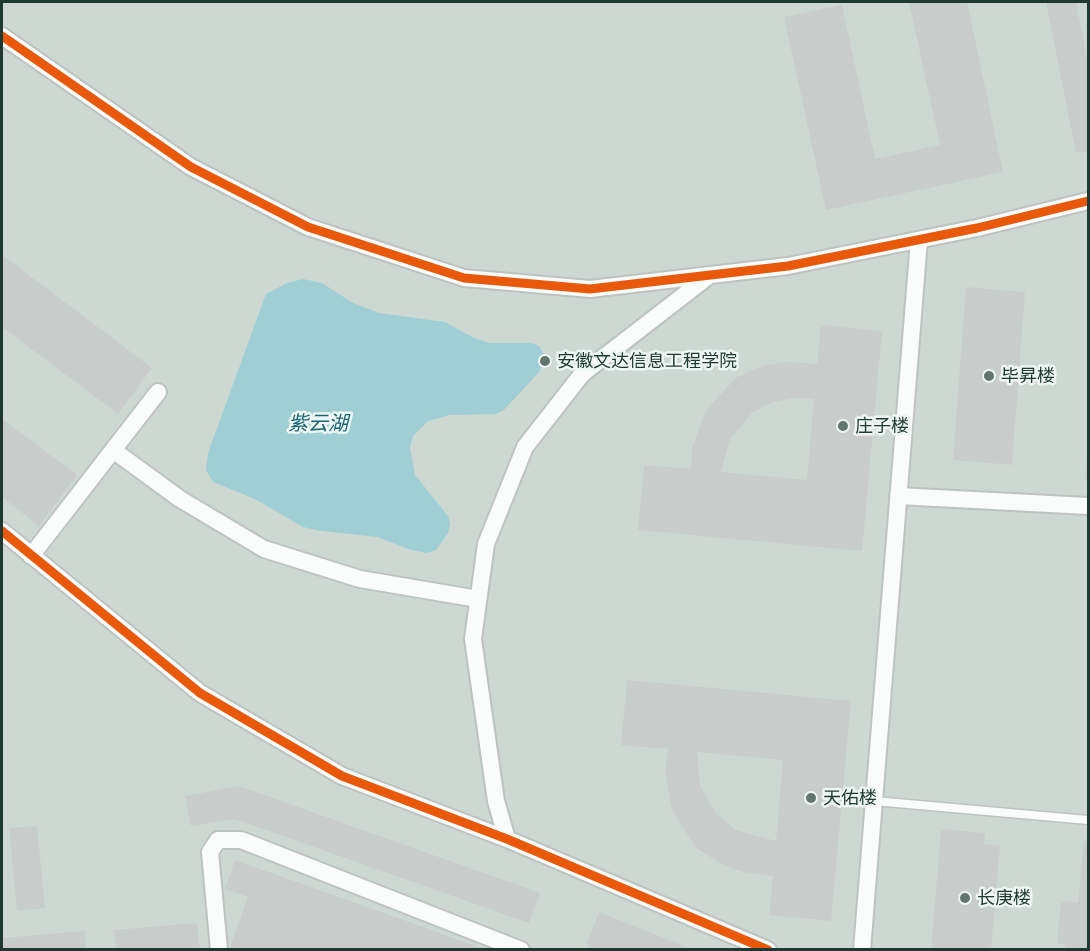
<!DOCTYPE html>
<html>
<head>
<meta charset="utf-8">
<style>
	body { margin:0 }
	#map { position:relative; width:1090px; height:951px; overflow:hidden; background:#e0e6e3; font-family:"Exo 2",sans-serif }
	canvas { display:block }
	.frame { position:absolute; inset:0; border:3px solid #1f3831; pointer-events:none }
</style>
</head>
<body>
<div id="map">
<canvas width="1090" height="951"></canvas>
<div class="frame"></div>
</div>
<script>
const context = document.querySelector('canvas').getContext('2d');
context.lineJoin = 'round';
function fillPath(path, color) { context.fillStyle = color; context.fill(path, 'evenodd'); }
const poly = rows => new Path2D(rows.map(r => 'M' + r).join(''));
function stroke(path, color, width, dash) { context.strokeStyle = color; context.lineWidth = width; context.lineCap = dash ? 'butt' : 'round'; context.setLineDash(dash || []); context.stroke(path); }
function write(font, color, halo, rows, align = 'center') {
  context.font = font + ' "Exo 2","Noto Sans SC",sans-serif'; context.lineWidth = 5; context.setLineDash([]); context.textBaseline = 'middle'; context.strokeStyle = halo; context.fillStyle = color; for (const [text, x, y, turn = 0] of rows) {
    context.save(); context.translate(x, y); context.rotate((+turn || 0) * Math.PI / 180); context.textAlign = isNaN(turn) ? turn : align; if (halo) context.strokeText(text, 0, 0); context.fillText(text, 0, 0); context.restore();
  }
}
fillPath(poly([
	[2,2,1088,2,1088,949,2,950]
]), '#cdd8d3');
fillPath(poly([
	[303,279,322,283,353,303,379,313,445,322,474,338,490,343,531,343,539,346,544,354,540,371,504,410,496,414,450,415,428,421,413,436,410,447,415,475,448,516,450,523,448,533,436,550,426,553,408,549,378,537,321,531,303,527,255,499,213,482,206,470,208,453,266,294,287,283]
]), '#a0ced5');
fillPath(poly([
	[909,2,967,2,1003,172,826,210,784,17,842,5,875,159,940,145],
	[1046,2,1076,2,1088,63,1088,151,1076,153],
	[2,255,152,368,118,414,2,327],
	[966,287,1025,292,1012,465,953,460],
	[821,325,882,331,862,551,638,530,644,465,691,469,692,448,706,410,737,377,763,366,787,362,817,364],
	[794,398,814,399,807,480,721,472,730,439,752,413,773,402],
	[2,419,77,475,39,526,2,497],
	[1087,455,1088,455,1088,480,1085,480],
	[627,680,851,701,831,921,769,915,773,876,743,872,720,863,696,848,672,810,665,770,668,749,621,745],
	[697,752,783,760,776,841,736,830,717,815,700,786],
	[239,786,540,893,529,923,235,819,191,826,185,796],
	[37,826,45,908,17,911,9,828],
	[941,829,985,833,984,844,1000,846,991,950,931,950],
	[1084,841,1088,842,1088,950,1065,950,1065,945,1057,944,1061,901,1078,903],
	[235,860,485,949,485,950,229,950,248,897,225,889],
	[599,912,692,949,692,950,595,950,586,946],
	[197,923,200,950,116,950,114,930],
	[85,931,86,950,2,950,2,938]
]), '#c8cdcb');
const lane = poly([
	[874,801,1088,820]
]);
const street = poly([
	[2,36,191,167,308,227,464,278,590,289,788,266,977,228,1088,201],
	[113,450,180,499,264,549,360,579,478,599],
	[898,496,1088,506],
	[2,531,200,693,342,776,507,839,768,950],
	[31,556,158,392],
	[507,839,496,801,473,639,486,544,525,447,582,374,710,275],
	[219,950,210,852,218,840,241,840,521,950],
	[862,950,919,240]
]);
stroke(lane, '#bdc3c0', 11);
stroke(street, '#bdc3c0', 20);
stroke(lane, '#fafbfb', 8);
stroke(street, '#fafbfb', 16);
stroke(poly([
	[2,36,191,167,308,227,464,278,590,289,788,266,977,228,1088,201],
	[2,531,200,693,342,776,507,839,768,950]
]), '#e8590c', 9);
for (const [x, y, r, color] of [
	[545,361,6,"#63756f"],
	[989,376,6,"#63756f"],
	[843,426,6,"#63756f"],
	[811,798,6,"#63756f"],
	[965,898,6,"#63756f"]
]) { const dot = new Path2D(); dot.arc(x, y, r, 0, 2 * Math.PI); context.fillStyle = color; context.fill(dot); stroke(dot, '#edf6f2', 2); }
write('18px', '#1f3831', '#edf6f2', [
	["安徽文达信息工程学院",557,361],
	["毕昇楼",1001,376],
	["庄子楼",855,426],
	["天佑楼",823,798],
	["长庚楼",977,898]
], 'left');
write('italic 20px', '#1a6573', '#edf6f2', [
	["紫云湖",318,423]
]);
</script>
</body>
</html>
